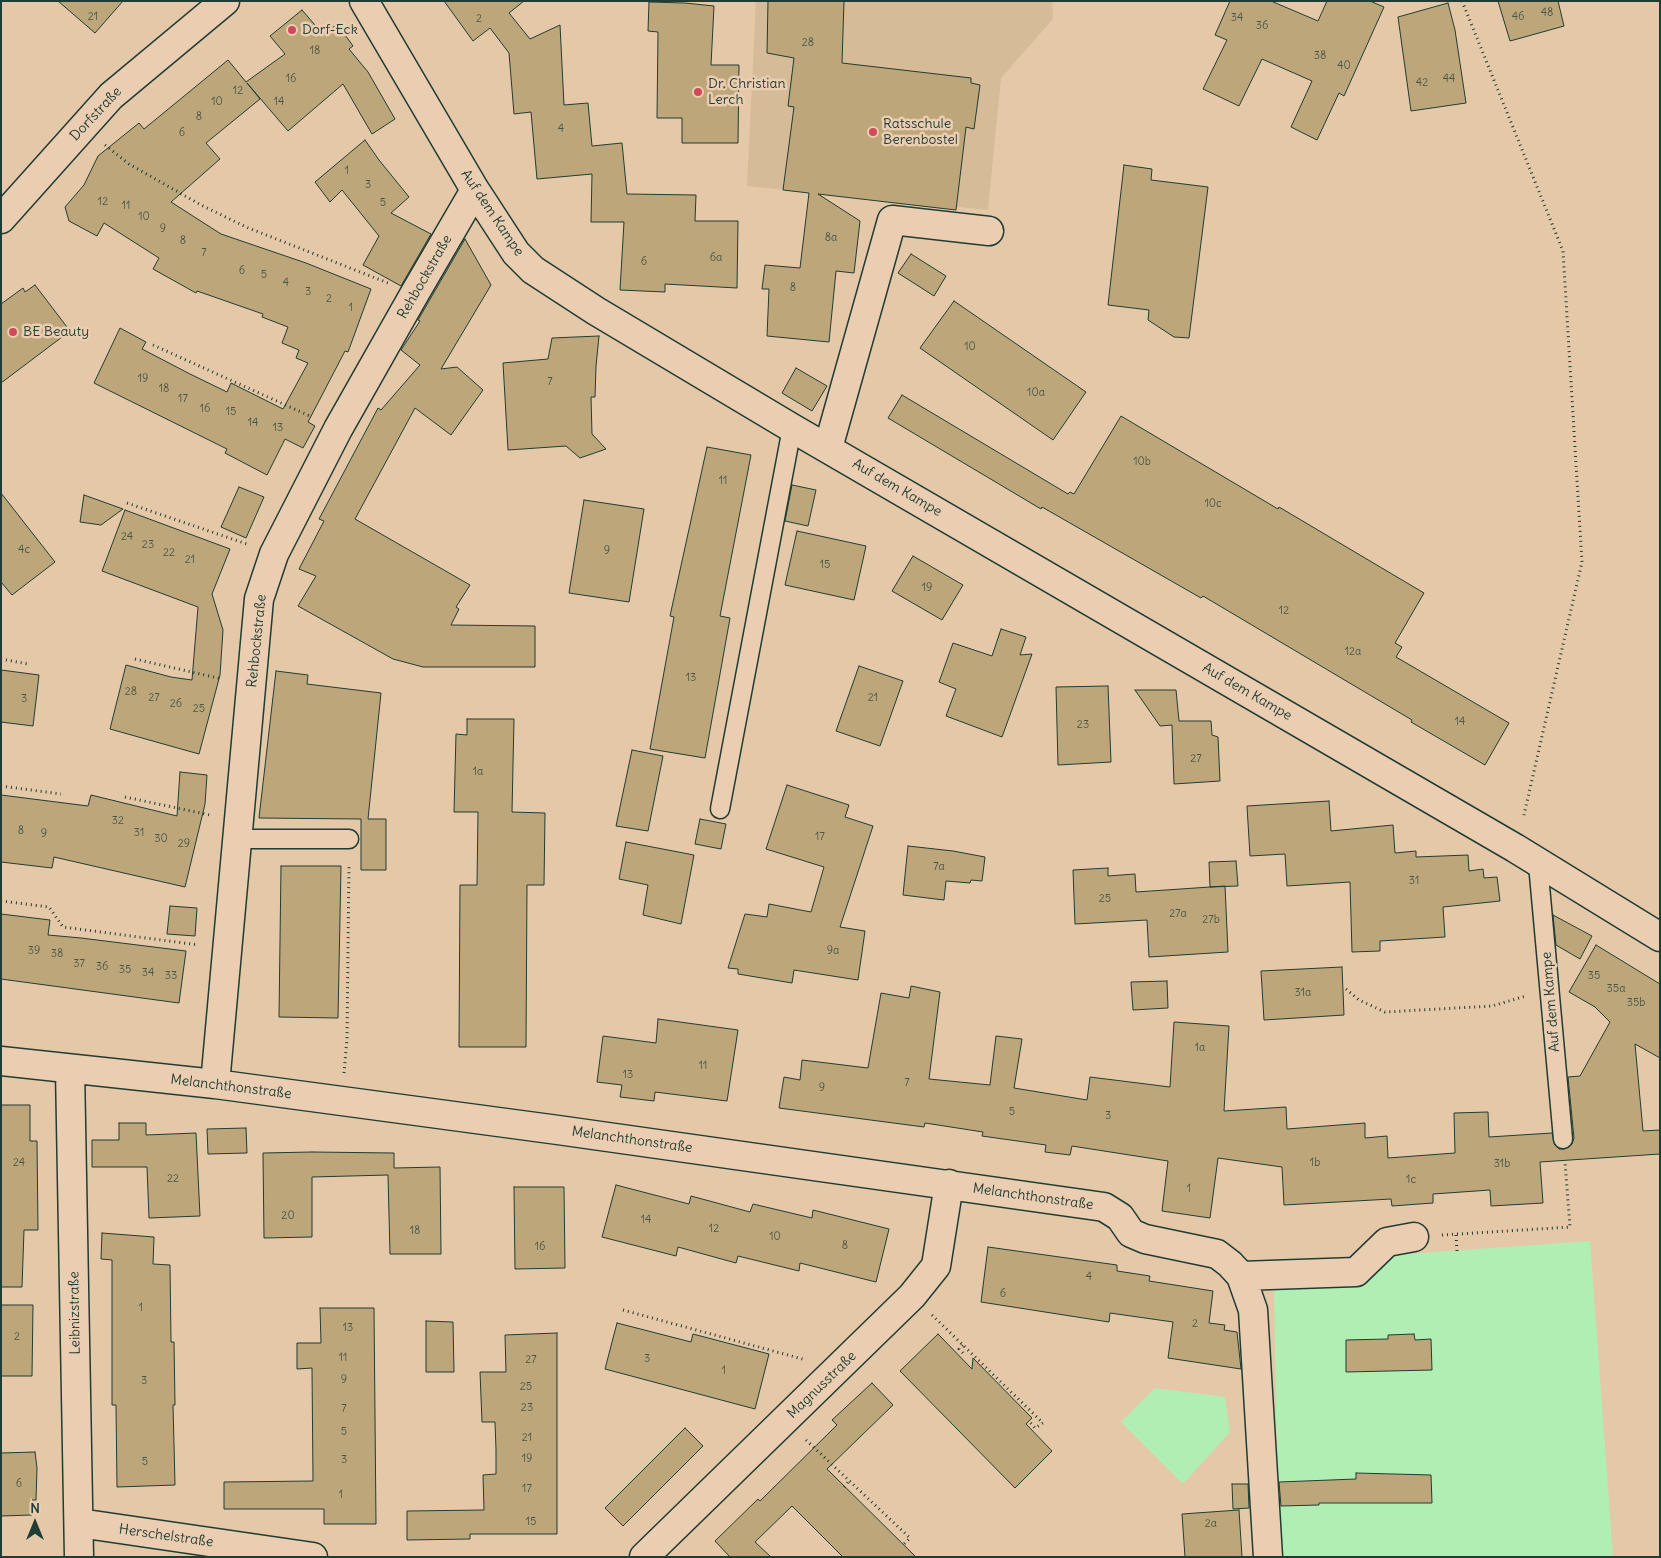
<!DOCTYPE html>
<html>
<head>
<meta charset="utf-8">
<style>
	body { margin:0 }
	#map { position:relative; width:1661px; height:1558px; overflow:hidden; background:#e5c8a8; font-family:Delius,sans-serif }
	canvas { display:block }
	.frame { position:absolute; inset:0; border:2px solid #1f3d34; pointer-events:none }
	.north { position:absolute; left:10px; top:1498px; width:50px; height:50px; -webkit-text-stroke:4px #ebceb2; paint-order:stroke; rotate:0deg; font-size:14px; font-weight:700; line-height:20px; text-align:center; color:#1f3d34 }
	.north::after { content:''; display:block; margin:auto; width:18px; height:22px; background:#1f3d34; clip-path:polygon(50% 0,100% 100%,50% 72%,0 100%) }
</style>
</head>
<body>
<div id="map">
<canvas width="1661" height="1558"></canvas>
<div class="frame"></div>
<div class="north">N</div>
</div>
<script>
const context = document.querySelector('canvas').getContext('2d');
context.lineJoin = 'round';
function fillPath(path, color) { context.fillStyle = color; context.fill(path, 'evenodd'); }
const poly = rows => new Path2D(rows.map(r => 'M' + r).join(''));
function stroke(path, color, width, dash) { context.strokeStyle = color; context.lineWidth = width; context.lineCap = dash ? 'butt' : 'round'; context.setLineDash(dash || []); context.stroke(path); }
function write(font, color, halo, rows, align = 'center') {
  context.font = font + ' Delius,sans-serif'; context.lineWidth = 5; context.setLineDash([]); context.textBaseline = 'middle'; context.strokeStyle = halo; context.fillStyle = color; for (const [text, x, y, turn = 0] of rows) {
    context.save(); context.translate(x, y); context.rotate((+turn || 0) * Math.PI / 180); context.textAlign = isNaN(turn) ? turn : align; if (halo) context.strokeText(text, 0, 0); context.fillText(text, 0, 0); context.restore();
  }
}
fillPath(poly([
	[756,1,1052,1,1053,19,1001,78,988,210,747,186]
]), '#d5bb98');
fillPath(poly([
	[1590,1241,1613,1557,1281,1557,1278,1526,1274,1287,1366,1281,1393,1255],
	[1155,1388,1225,1397,1230,1432,1183,1484,1121,1422]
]), '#b0eeb4');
const building = poly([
	[58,1,123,1,95,33,58,1],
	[444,1,524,1,509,13,530,39,560,25,564,105,588,103,592,146,622,143,627,194,696,195,695,221,738,221,737,288,665,284,665,292,620,290,624,222,591,222,592,174,537,179,531,112,514,114,509,53,490,28,473,41,444,1],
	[768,1,844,1,842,63,971,78,971,83,980,85,974,129,966,127,956,210,818,194,860,221,854,273,836,271,829,342,767,336,769,289,762,289,765,265,800,268,809,193,783,190,794,107,788,106,794,58,767,53,768,1],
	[1230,1,1271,1,1318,21,1327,1,1370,1,1384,7,1344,96,1339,93,1317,140,1291,127,1312,81,1262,59,1239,106,1203,89,1227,40,1215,35,1230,1],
	[1498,1,1558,1,1564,26,1510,41,1498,1],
	[649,2,685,3,714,6,711,65,739,65,738,143,682,143,682,118,657,118,658,32,648,31,649,2],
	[1448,3,1455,30,1466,103,1411,111,1398,17,1448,3],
	[302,10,321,32,338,25,353,46,349,49,368,72,395,119,372,134,343,84,288,131,247,83,260,99,206,143,220,159,171,202,221,234,306,263,371,289,348,352,345,351,308,422,315,426,303,448,285,439,267,475,225,453,227,449,94,383,120,328,146,342,142,349,190,374,227,392,231,383,283,409,308,363,296,358,299,350,282,343,288,327,262,317,263,314,197,291,196,293,153,269,159,258,104,223,97,236,69,221,65,207,84,185,98,156,139,123,144,129,228,60,246,82,285,54,270,36,302,10],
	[365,140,379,160,409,197,391,213,431,234,401,286,363,265,379,236,342,190,330,202,315,182,365,140],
	[1124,165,1152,169,1151,180,1208,187,1189,338,1174,337,1148,320,1149,310,1108,305,1124,165],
	[465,239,491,285,441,369,457,367,483,390,451,435,415,408,355,519,470,585,456,607,459,609,451,625,535,626,535,667,423,667,393,659,298,606,316,576,299,569,324,521,319,519,378,408,381,410,420,365,401,350,420,321,418,320,465,239],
	[911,254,946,276,934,296,898,273,911,254],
	[35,285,70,331,1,383,1,304,23,288,25,292,35,285],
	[954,301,1086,392,1053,440,920,348,954,301],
	[599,336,596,366,595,397,591,397,592,434,606,449,580,458,566,446,508,450,503,363,548,359,552,338,599,336],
	[796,368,827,386,812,411,782,393,796,368],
	[902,395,1068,494,1070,492,1074,494,1121,416,1278,509,1279,507,1424,593,1395,643,1402,647,1396,657,1509,723,1485,765,1411,722,1412,720,1203,596,1201,598,1042,507,1041,509,888,418,902,395],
	[707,447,751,455,720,616,730,618,705,758,650,749,674,617,670,616,707,447],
	[792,485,816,490,808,526,785,521,792,485],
	[239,487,264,497,246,538,221,527,239,487],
	[1,493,55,562,12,595,1,582,1,493],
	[84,495,123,509,101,525,80,522,84,495],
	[584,500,644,509,629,602,569,593,584,500],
	[125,510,230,549,212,594,223,630,220,675,199,754,110,729,126,665,171,677,192,680,198,607,102,571,125,510],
	[797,531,866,546,854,600,785,585,797,531],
	[913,556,963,585,942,620,892,591,913,556],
	[1001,629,1026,637,1020,655,1032,654,1002,737,946,716,956,689,939,682,953,643,992,656,1001,629],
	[859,666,903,681,880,746,836,731,859,666],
	[1,670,39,675,33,726,1,722,1,670],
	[276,671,308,675,307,684,381,693,368,819,386,819,386,870,361,870,361,819,259,818,276,671],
	[1108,686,1111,762,1058,765,1056,687,1108,686],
	[1135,690,1176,690,1179,721,1211,721,1212,735,1218,737,1220,781,1174,784,1172,725,1160,726,1135,690],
	[467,719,514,719,512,812,545,813,544,885,527,885,526,1047,459,1047,460,885,477,885,478,812,454,812,456,734,467,735,467,719],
	[632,750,663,756,648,831,616,826,632,750],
	[180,772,207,775,205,804,185,887,54,857,52,868,1,862,1,795,88,806,91,795,177,816,180,772],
	[787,785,849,805,845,817,873,826,840,927,865,931,858,980,794,970,792,983,738,974,738,969,728,968,745,914,767,917,769,904,811,912,824,867,766,849,787,785],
	[1329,801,1331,831,1393,825,1395,853,1416,851,1416,857,1468,855,1469,871,1483,869,1484,878,1497,877,1500,901,1443,907,1445,937,1380,941,1380,951,1352,952,1350,882,1287,886,1285,854,1250,856,1247,806,1329,801],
	[700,819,726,824,721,849,695,844,700,819],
	[626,842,694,855,681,924,643,915,648,885,619,879,626,842],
	[908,846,953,851,985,857,982,881,971,880,970,883,946,881,944,900,903,895,908,846],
	[1236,861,1238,886,1210,887,1209,862,1236,861],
	[281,866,341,866,338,1018,279,1017,281,866],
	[1108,868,1108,876,1135,874,1136,892,1225,886,1228,952,1149,957,1147,920,1075,924,1073,870,1108,868],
	[170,906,197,908,195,936,167,934,170,906],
	[1,914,50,920,48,935,81,938,186,951,179,1003,1,979,1,914],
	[1553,915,1592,936,1580,959,1556,945,1553,915],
	[1596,945,1660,984,1660,1058,1635,1044,1643,1131,1660,1130,1660,1154,1540,1162,1543,1203,1491,1206,1490,1190,1433,1194,1433,1203,1392,1206,1391,1199,1284,1205,1282,1167,1218,1158,1210,1218,1162,1211,1168,1161,1072,1146,1070,1155,1045,1152,1046,1145,982,1136,983,1132,925,1123,924,1127,779,1108,784,1077,800,1080,802,1060,868,1068,881,993,909,998,911,986,940,992,929,1079,990,1085,996,1036,1022,1039,1014,1088,1087,1100,1090,1077,1170,1087,1174,1022,1229,1026,1224,1111,1286,1107,1287,1129,1365,1123,1365,1138,1387,1136,1388,1158,1455,1153,1454,1113,1488,1112,1489,1137,1552,1133,1555,1145,1559,1149,1564,1149,1569,1147,1572,1144,1574,1138,1568,1077,1580,1076,1610,1022,1595,1007,1569,992,1596,945],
	[1342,967,1344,1015,1264,1020,1261,971,1342,967],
	[1167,981,1168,1008,1133,1010,1131,982,1167,981],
	[658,1019,738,1030,727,1101,655,1092,654,1101,620,1097,622,1085,597,1082,603,1036,656,1043,658,1019],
	[1,1105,30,1105,30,1141,37,1141,38,1230,24,1230,22,1287,1,1287,1,1105],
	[119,1123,146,1123,146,1135,196,1133,200,1216,149,1218,147,1167,92,1167,92,1140,119,1140,119,1123],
	[246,1128,247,1153,208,1154,207,1129,246,1128],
	[312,1152,394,1153,394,1168,440,1167,441,1254,390,1254,388,1175,312,1177,312,1237,264,1238,263,1153,312,1152],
	[616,1185,689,1204,691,1196,750,1212,753,1204,812,1218,813,1210,889,1229,876,1282,800,1263,799,1271,738,1256,736,1263,678,1247,676,1256,602,1237,616,1185],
	[514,1187,564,1187,565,1268,515,1269,514,1187],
	[102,1233,154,1237,153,1264,170,1265,171,1342,174,1342,175,1405,173,1405,175,1485,117,1487,116,1405,112,1405,112,1260,101,1259,102,1233],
	[988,1247,1117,1265,1117,1271,1150,1276,1149,1281,1213,1291,1209,1323,1225,1325,1224,1330,1237,1332,1241,1369,1168,1358,1173,1322,1110,1313,1109,1322,981,1302,988,1247],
	[1,1305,33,1305,32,1376,1,1376,1,1305],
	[320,1308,374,1308,376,1524,324,1524,324,1509,224,1509,224,1482,313,1481,312,1368,297,1369,297,1343,321,1343,320,1308],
	[426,1321,453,1322,454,1372,426,1372,426,1321],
	[617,1323,691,1342,693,1334,769,1354,755,1409,605,1369,617,1323],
	[557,1333,557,1534,470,1534,470,1539,407,1540,407,1511,484,1510,483,1475,496,1474,496,1450,495,1422,482,1422,480,1372,506,1372,505,1335,557,1333],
	[938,1334,972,1369,973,1358,1032,1418,1026,1424,1052,1451,1015,1488,900,1371,938,1334],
	[1414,1334,1415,1340,1431,1339,1432,1370,1346,1372,1346,1340,1388,1339,1388,1335,1414,1334],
	[872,1383,893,1405,827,1469,916,1557,843,1557,792,1506,755,1542,771,1557,730,1557,715,1541,758,1499,760,1501,837,1425,832,1420,872,1383],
	[685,1428,703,1446,623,1526,605,1508,685,1428],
	[35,1452,37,1468,36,1500,32,1500,32,1515,1,1516,1,1453,35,1452],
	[1356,1473,1431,1475,1432,1503,1319,1503,1319,1505,1281,1506,1279,1482,1356,1479,1356,1473],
	[1232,1484,1248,1484,1249,1508,1233,1509,1232,1484],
	[1239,1510,1242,1557,1185,1557,1182,1514,1239,1510]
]);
fillPath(building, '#bea67b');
stroke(building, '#1f3d34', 1);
const lane = poly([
	[720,809,792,428],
	[237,839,349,839],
	[1538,864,1563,1139]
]);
const street = poly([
	[364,1,475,190,516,253,533,270,596,311,792,428,1515,848,1660,937],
	[1,219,111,96,225,1],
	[828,448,892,220,989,231],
	[1,1061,215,1084,558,1130,1104,1207,1120,1217,1131,1233,1145,1239,1217,1254,1230,1264,1241,1276,1253,1310,1268,1557],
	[70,1069,79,1557],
	[215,1084,259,599,274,554,338,429,415,293,475,190],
	[1241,1276,1356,1272,1387,1242,1414,1237],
	[79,1523,313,1557],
	[644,1557,912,1296,936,1266,949,1184]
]);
stroke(lane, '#1f3d34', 21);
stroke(street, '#1f3d34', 31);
stroke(poly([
	[1462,1,1563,251,1582,562,1523,819],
	[105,145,129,164,201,205,246,227,388,283],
	[153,345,312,417],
	[127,503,247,544],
	[1,659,28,664],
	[135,659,222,679],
	[1,786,61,794],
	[125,797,210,815],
	[1,901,49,907,63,927,199,945],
	[1346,989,1359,1000,1385,1012,1492,1006,1526,996],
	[344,1073,347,1039,349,864],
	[1442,1235,1570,1227,1565,1162],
	[1456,1235,1457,1251],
	[623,1310,806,1360],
	[932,1315,1043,1423,1035,1428,1029,1421],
	[963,1353,959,1349,963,1345],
	[806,1440,910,1538,904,1544],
	[844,1487,849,1481]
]), '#1f3d34', 3, [1, 4]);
stroke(lane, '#ebceb2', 18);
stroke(street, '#ebceb2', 28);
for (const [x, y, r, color] of [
	[292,30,5,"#d1495b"],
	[698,92,5,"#d1495b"],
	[873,132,5,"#d1495b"],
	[13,332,5,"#d1495b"]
]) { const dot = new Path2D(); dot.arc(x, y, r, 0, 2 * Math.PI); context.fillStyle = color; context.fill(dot); stroke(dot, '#ebceb2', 2); }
write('11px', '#475746', null, [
	["48",1547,13],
	["21",93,17],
	["46",1518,17],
	["34",1237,18],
	["2",479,19],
	["36",1262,26],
	["28",808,43],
	["18",315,51],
	["38",1320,56],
	["40",1344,66],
	["16",291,79],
	["44",1449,79],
	["42",1422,83],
	["12",238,91],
	["10",217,102],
	["14",279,102],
	["8",199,117],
	["4",561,129],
	["6",182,133],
	["1",347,171],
	["3",368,185],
	["12",103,202],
	["5",383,203],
	["11",126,206],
	["10",144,217],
	["9",163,229],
	["8a",831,238],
	["8",183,241],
	["7",204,253],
	["6a",716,258],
	["6",644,262],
	["6",242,271],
	["5",264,275],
	["4",286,283],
	["8",793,288],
	["3",308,292],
	["2",329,299],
	["1",351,308],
	["10",970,347],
	["19",143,379],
	["7",550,382],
	["18",164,389],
	["10a",1036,393],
	["17",183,399],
	["16",205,409],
	["15",231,412],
	["14",253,423],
	["13",278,428],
	["10b",1142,462],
	["11",723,481],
	["10c",1213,504],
	["24",127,537],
	["23",148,545],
	["4c",24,550],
	["9",607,551],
	["22",169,553],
	["21",190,560],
	["15",825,565],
	["19",927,588],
	["12",1284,611],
	["12a",1353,652],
	["13",691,678],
	["28",131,692],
	["27",154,698],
	["21",873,698],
	["3",24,699],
	["26",176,704],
	["25",199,709],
	["14",1460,722],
	["23",1083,725],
	["27",1196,759],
	["1a",478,772],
	["32",118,821],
	["8",21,831],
	["31",139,833],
	["9",44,834],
	["17",820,837],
	["30",161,839],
	["29",184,844],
	["7a",939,867],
	["31",1414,881],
	["25",1105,899],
	["27a",1178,914],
	["27b",1211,920],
	["39",34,951],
	["9a",833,951],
	["38",57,954],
	["37",79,964],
	["36",102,967],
	["35",125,970],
	["34",148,973],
	["33",171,976],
	["35",1594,976],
	["35a",1616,989],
	["31a",1303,993],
	["35b",1636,1003],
	["1a",1200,1048],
	["11",703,1066],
	["13",628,1075],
	["7",907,1083],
	["9",822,1088],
	["5",1012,1112],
	["3",1108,1116],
	["24",19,1163],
	["1b",1315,1163],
	["31b",1502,1164],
	["22",173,1179],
	["1c",1411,1180],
	["1",1189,1189],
	["20",288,1216],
	["14",646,1220],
	["12",714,1229],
	["18",415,1231],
	["10",775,1237],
	["8",845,1246],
	["16",540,1247],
	["4",1089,1277],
	["6",1003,1294],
	["1",141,1308],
	["2",1195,1324],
	["13",348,1328],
	["2",17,1337],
	["11",343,1358],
	["3",647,1359],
	["27",531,1360],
	["1",724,1371],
	["9",344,1380],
	["3",144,1381],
	["25",526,1387],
	["23",527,1408],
	["7",344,1409],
	["5",344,1432],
	["21",527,1438],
	["19",527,1459],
	["3",344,1460],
	["5",145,1462],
	["6",19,1484],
	["17",527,1489],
	["1",341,1495],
	["15",531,1522],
	["2a",1211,1524]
]);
write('14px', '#1f3d34', '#ebceb2', [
	["Dorf-Eck",302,30],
	["Dr. Christian",708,84],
	["Lerch",708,100],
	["Ratsschule",883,124],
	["Berenbostel",883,140],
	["BE Beauty",23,332]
], 'left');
write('14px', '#1f3d34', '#ebceb2', [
	["Dorfstraße",96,114,-47],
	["Auf dem Kampe",492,213,56],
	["Rehbockstraße",425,277,-60],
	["Auf dem Kampe",897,488,30],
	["Rehbockstraße",257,641,-84],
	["Auf dem Kampe",1247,692,30],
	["Auf dem Kampe",1551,1002,-95],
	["Melanchthonstraße",231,1087,7],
	["Melanchthonstraße",632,1140,8],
	["Melanchthonstraße",1033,1197,8],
	["Leibnizstraße",75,1313,-91],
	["Magnusstraße",822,1385,-44],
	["Herschelstraße",166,1536,8]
]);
</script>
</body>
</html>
